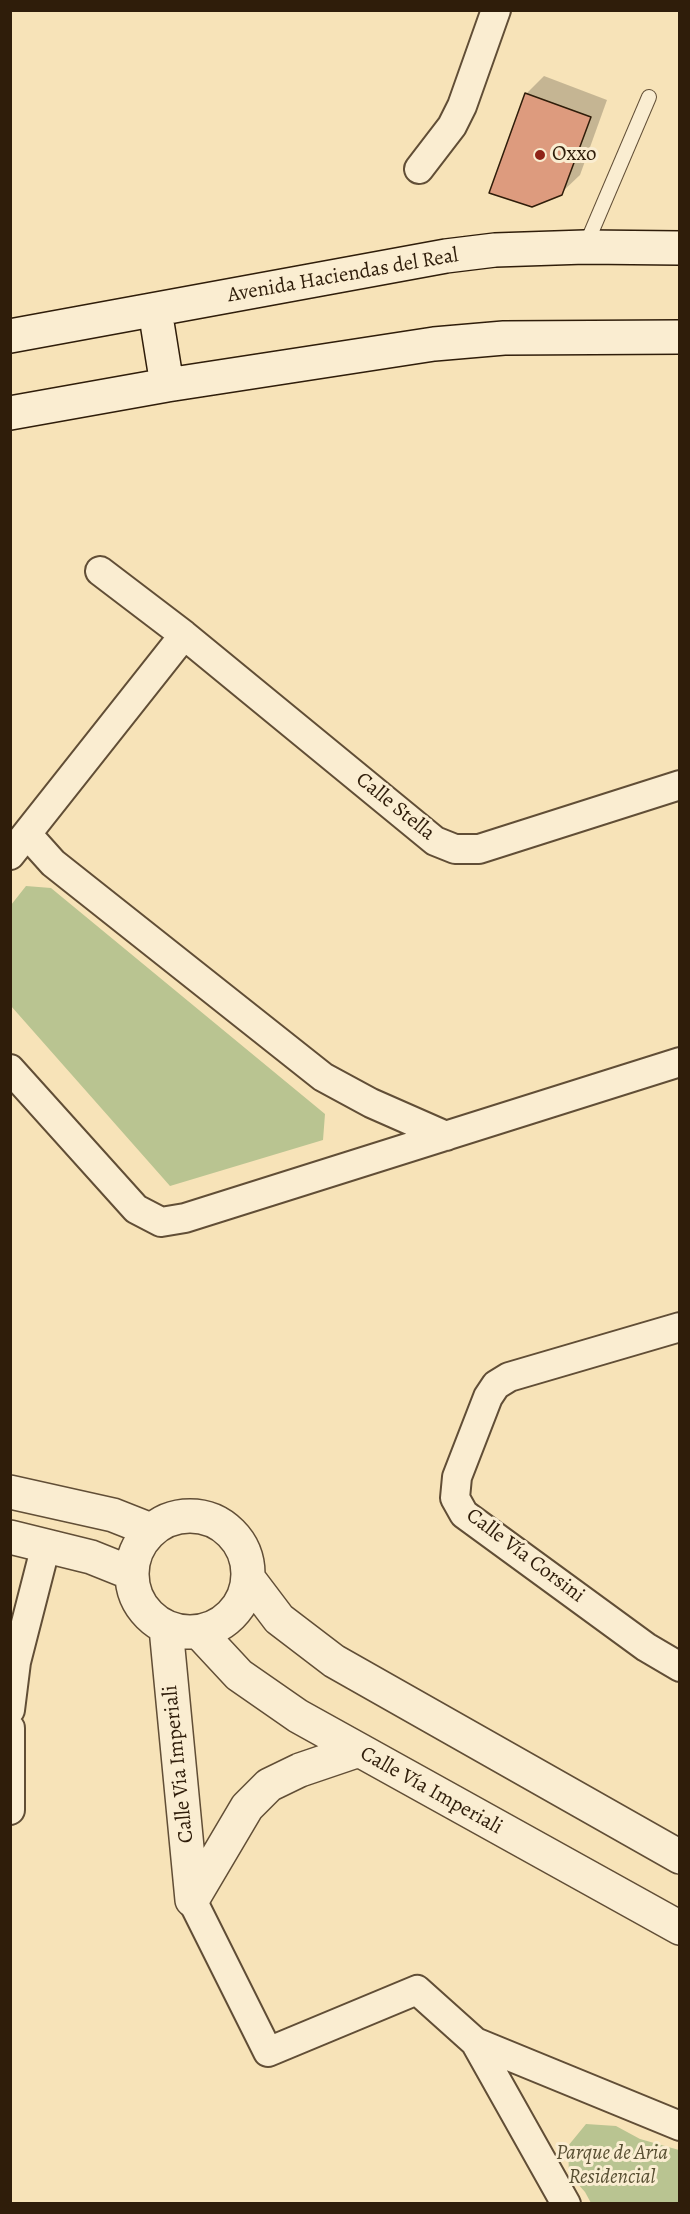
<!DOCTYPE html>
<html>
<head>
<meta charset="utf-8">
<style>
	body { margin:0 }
	#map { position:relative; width:690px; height:2214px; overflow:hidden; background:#f7e3b8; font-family:Alegreya,serif }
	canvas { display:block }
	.frame { position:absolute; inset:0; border:12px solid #2f1d0a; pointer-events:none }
</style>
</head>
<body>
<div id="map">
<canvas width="690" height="2214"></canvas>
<div class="frame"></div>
</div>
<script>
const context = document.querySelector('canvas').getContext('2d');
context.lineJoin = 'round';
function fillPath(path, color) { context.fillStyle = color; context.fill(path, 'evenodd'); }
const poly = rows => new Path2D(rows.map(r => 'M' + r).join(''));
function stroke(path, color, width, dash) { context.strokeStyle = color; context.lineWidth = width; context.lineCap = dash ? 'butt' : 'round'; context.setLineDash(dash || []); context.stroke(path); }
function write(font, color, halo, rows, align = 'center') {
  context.font = font + ' Alegreya,serif'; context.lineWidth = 6; context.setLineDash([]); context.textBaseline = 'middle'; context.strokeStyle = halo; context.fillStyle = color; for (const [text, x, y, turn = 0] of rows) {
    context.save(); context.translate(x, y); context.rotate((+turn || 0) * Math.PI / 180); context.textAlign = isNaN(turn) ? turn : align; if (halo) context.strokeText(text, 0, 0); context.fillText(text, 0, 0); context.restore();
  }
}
fillPath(poly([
	[26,886,51,888,325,1114,323,1140,170,1186,11,1006,11,905],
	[586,2124,616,2126,640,2139,679,2150,679,2203,591,2203,585,2192,569,2174,568,2146]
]), '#b9c491');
fillPath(poly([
	[544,76,607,100,580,175,561,193,526,94]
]), '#0003');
const building = poly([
	[525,93,591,117,562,195,532,207,489,193,525,93]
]);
fillPath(building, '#dd9b7e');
stroke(building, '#2f1d0a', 1.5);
const service = poly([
	[585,247,649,97]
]);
const minor = poly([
	[419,169,452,126,462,106,496,10],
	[100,571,184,635,435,841,455,849,479,849,680,785],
	[27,834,53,863,323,1077,371,1103,446,1136],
	[10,855,184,635],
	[10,1069,136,1209,161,1222,185,1218,680,1062],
	[680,1327,509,1377,496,1385,488,1397,457,1477,455,1498,464,1514,646,1647,680,1667],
	[10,1710,16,1662,46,1545],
	[10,1728,10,1810],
	[192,1900,268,2052,417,1990,475,2042,680,2126],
	[475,2042,566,2204]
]);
const tertiary = poly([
	[10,1492,113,1515,151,1530],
	'132 1574a58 58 0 1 1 116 0a58 58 0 1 1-116 0Z',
	[10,1537,91,1557,131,1573],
	[248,1578,279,1619,334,1661,680,1857],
	[166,1628,192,1900],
	[199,1632,239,1675,298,1716,680,1928],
	[192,1900,247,1807,269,1785,300,1770,359,1750]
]);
const secondary = poly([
	[155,310,167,385],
	[10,336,446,256,495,250,585,247,680,248],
	[10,413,167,385,434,344,504,338,680,337]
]);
stroke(service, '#614e36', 16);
stroke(minor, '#614e36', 32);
stroke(tertiary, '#614e36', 36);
stroke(secondary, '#2f1d0a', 36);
stroke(service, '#faedd1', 14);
stroke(minor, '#faedd1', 28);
stroke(tertiary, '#faedd1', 33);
stroke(secondary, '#faedd1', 33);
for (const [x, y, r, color] of [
	[540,155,6,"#8f2418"]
]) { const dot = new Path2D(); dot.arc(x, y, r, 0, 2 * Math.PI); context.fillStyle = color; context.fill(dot); stroke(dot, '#faedd1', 2); }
write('21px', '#2f1d0a', '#faedd1', [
	["Oxxo",552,155]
], 'left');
write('21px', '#2f1d0a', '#faedd1', [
	["Avenida Haciendas del Real",343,276,-10],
	["Calle Stella",395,807,39],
	["Calle Vía Corsini",525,1556,37],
	["Calle Via Imperiali",179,1764,-96],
	["Calle Vía Imperiali",431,1791,29]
]);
write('italic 21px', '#584f32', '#faedd1', [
	["Parque de Aria",612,2154],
	["Residencial",612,2178]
]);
</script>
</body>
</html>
